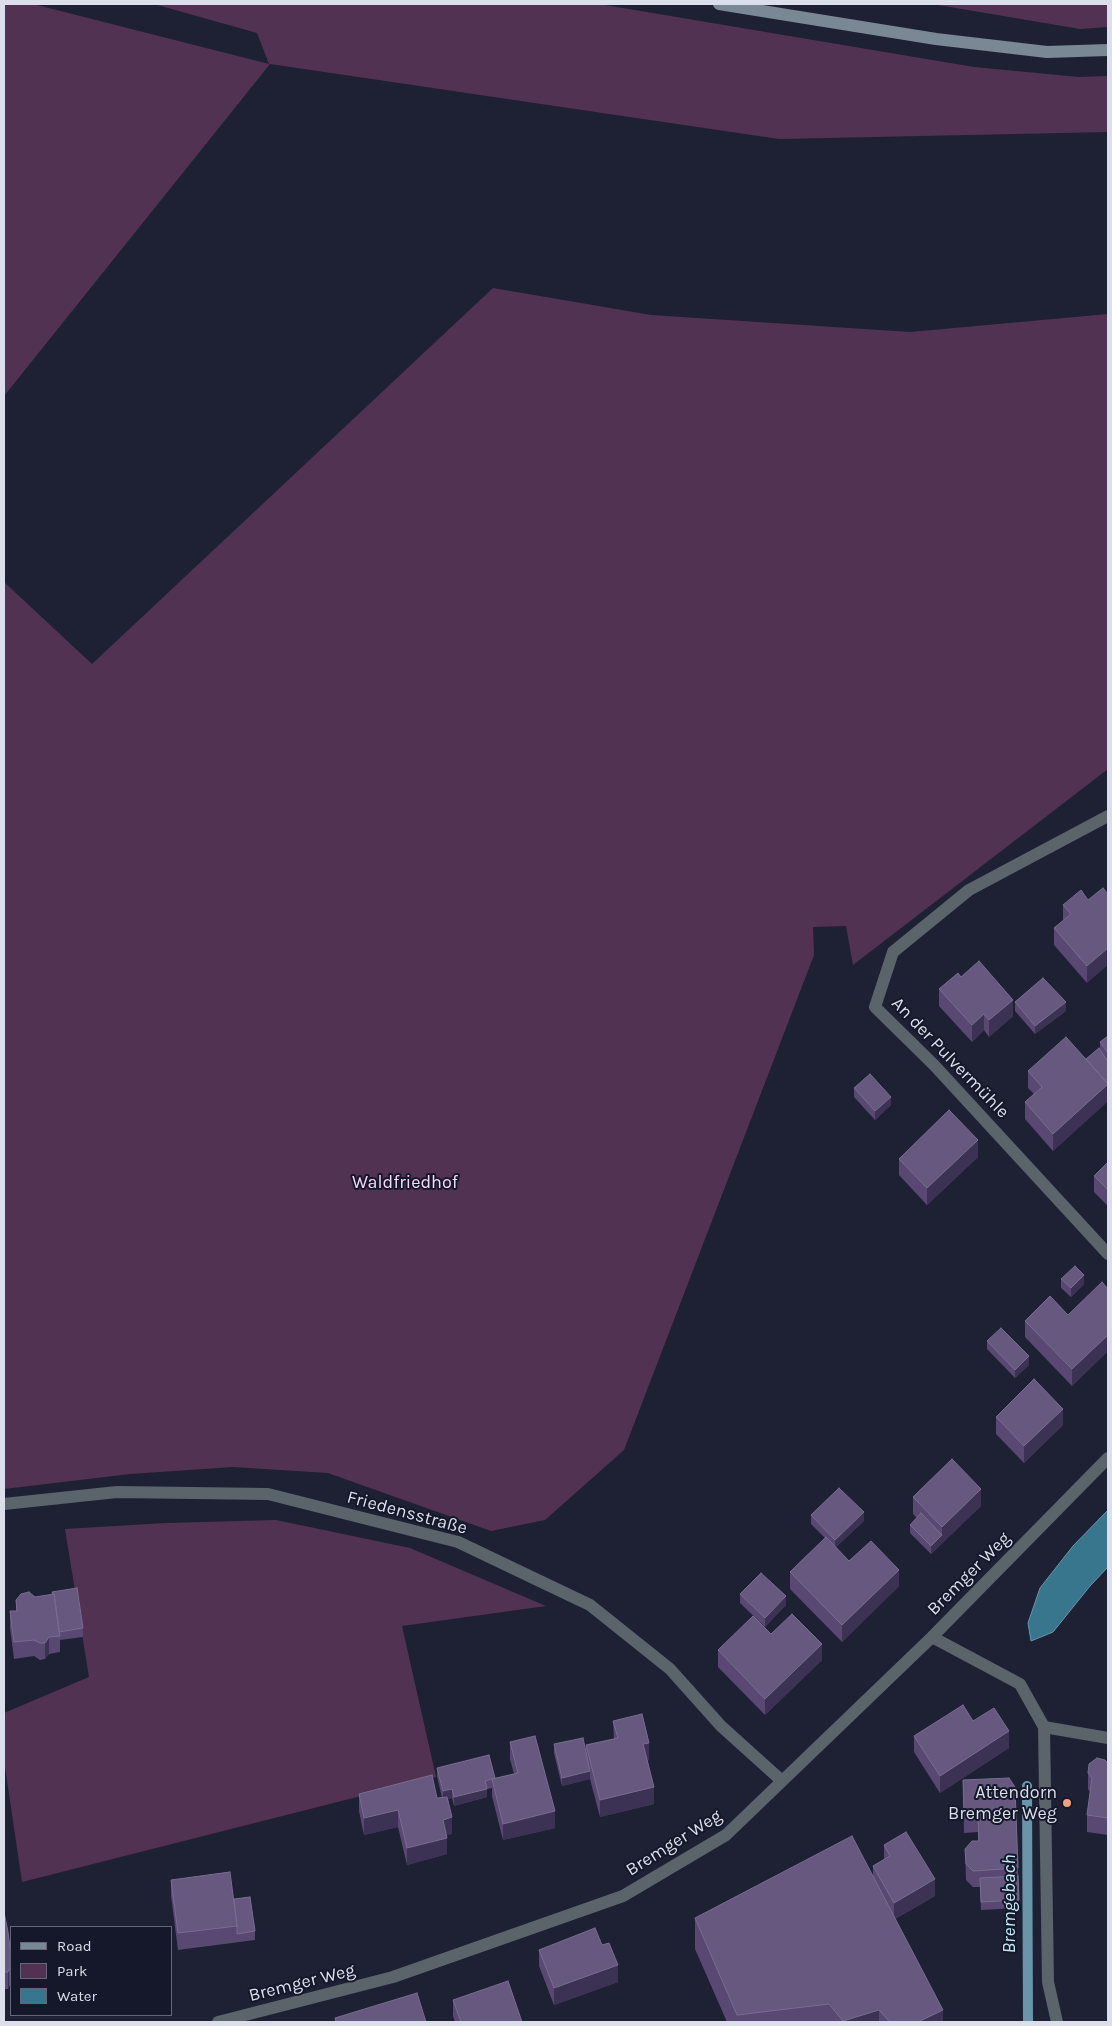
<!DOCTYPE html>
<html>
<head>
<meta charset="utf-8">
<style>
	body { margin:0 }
	#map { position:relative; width:1112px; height:2026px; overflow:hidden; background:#1e2134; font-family:Karla,sans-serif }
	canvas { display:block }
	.frame { position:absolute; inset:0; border:5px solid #dbdeeb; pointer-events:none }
	.legend { position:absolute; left:10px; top:1926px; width:162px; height:90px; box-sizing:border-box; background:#15182a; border:1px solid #646777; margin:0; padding:6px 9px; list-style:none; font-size:15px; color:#dbdeeb }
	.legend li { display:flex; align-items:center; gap:10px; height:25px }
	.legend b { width:25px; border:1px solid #646777 }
</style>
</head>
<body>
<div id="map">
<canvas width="1112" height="2026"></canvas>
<div class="frame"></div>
<ul class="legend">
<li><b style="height:6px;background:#7a8794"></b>Road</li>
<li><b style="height:14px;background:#523253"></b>Park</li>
<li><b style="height:14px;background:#38768e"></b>Water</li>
</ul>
</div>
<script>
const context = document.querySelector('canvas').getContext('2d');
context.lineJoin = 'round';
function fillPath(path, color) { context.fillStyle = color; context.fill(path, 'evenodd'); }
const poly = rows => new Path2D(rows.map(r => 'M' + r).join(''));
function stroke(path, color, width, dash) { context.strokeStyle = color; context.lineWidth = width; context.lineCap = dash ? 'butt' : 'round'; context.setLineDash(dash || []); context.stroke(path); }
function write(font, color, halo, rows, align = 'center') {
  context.font = font + ' Karla,sans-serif'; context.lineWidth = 4; context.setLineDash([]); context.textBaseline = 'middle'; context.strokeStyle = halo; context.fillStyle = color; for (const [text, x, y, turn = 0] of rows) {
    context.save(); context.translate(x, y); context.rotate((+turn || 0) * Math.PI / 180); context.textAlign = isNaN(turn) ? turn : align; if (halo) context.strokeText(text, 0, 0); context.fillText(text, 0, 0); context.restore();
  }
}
fillPath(poly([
	[4,4,33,4,269,64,257,33,154,4,599,4,974,67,1079,77,1108,76,1108,132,779,139,270,64,4,396],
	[932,4,1108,4,1108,27,1080,29],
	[493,288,651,315,910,332,1108,314,1108,769,853,965,846,926,813,927,814,955,624,1450,545,1520,491,1531,328,1473,233,1467,130,1474,4,1489,4,582,92,664],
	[276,1520,410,1548,546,1606,402,1626,436,1777,22,1882,4,1760,4,1713,89,1677,65,1529,166,1523]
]), '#523253');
const water = poly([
	[1108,1510,1108,1567,1090,1586,1053,1632,1031,1641,1028,1623,1040,1588,1073,1546,1108,1510]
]);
fillPath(water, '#38768e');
stroke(water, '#6995aa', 1);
stroke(poly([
	[1027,1786,1028,2022]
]), '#6995aa', 10);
stroke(poly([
	[1108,816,969,890,893,952,875,1007,934,1065,1108,1254],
	[4,1504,117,1492,268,1494,458,1542,590,1605,670,1669,721,1726,782,1781],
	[932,1637,1020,1684,1044,1727,1048,1982,1057,2022],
	[1044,1727,1108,1738],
	[218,2022,393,1977,623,1896,726,1835,932,1637,1108,1458]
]), '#5b636b', 12);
stroke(poly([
	[719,4,936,39,1047,52,1108,50]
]), '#7a8794', 12);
fillPath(poly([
	[1088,900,1087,983,1054,945,1054,928,1063,921,1063,905],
	[961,977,1013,1016,989,1037,984,1030,972,1042,939,1006,939,989],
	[1015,1002,1066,1011,1035,1034,1015,1011],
	[1108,1036,1108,1101,1053,1151,1025,1119,1025,1102,1034,1094,1028,1088,1028,1071,1086,1059,1100,1051,1100,1042],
	[854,1088,891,1105,875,1120,854,1097],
	[978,1157,927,1205,899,1175,899,1159],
	[1108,1162,1108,1206,1094,1192,1094,1176],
	[1061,1279,1084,1284,1071,1297,1061,1288],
	[1108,1289,1108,1351,1072,1386,1025,1337,1025,1321,1068,1315],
	[987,1341,1029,1365,1015,1378,987,1349],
	[996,1417,1063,1425,1024,1463,996,1434],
	[913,1497,981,1506,931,1554,910,1533,910,1525,917,1518,913,1514],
	[811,1515,864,1521,836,1547,849,1561,899,1586,842,1642,790,1589,790,1572,825,1538,811,1524],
	[52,1592,83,1628,83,1637,60,1640,60,1652,49,1654,45,1659,40,1660,34,1656,14,1659,10,1628,10,1611,16,1611,16,1600,52,1595],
	[740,1594,786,1605,765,1627,740,1603],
	[771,1634,822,1660,765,1715,718,1667,718,1650],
	[613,1721,649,1760,647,1760,654,1804,600,1817,590,1779,562,1786,554,1753,554,1744,586,1753,586,1745,614,1739],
	[973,1721,1009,1748,940,1793,914,1752,914,1736],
	[510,1742,555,1828,503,1840,492,1796,492,1788,487,1789,487,1797,454,1806,452,1798,448,1799,452,1834,446,1835,447,1854,407,1865,398,1827,364,1835,359,1811,359,1794,437,1798,442,1798,437,1776,437,1768,495,1778,514,1774,510,1759],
	[1108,1763,1108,1835,1087,1832,1087,1815,1090,1792,1088,1789,1088,1773],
	[963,1780,1018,1868,1019,1908,981,1910,980,1887,973,1887,966,1880,965,1849,978,1841,978,1832,964,1833],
	[884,1845,935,1896,895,1919,943,2022,727,2022,695,1949,695,1918,873,1876,873,1866,884,1859],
	[171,1880,234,1899,255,1931,255,1940,178,1950,171,1896],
	[4,1912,11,1956,11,1986,9,1986,8,1989,4,1989],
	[602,1945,618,1982,554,2005,539,1966,539,1950],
	[453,2000,522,2022,455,2022,453,2016]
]), '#584872');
fillPath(poly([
	[1108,948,1108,965,1087,983,1087,966],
	[1013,1000,1013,1016,989,1037,989,1020],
	[1066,1002,1066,1011,1035,1034,1035,1026],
	[984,1014,984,1030,972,1042,972,1025],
	[1108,1084,1108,1101,1053,1151,1053,1134],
	[891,1097,891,1105,875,1120,875,1111],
	[978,1140,978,1157,927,1205,927,1188],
	[1084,1275,1084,1284,1071,1297,1071,1288],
	[1108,1335,1108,1351,1072,1386,1072,1369],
	[1029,1356,1029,1365,1015,1378,1015,1370],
	[1063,1409,1063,1425,1024,1463,1024,1446],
	[981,1489,981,1506,931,1554,931,1546,942,1535,942,1527],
	[864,1512,864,1521,835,1548,835,1540],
	[899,1570,899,1586,842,1642,842,1625],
	[786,1596,786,1605,765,1627,765,1618],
	[49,1637,49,1654,45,1659,45,1643],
	[822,1644,822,1660,765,1715,765,1699],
	[1009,1731,1009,1748,940,1793,940,1776],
	[649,1743,649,1760,643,1761,643,1744],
	[590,1771,590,1779,562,1786,562,1778],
	[654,1787,654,1804,600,1817,600,1800],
	[452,1789,452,1798,443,1800,443,1791],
	[487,1789,487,1797,454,1806,454,1797],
	[398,1810,398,1827,364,1835,364,1818],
	[555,1811,555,1828,503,1840,503,1824],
	[452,1817,452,1834,443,1836,443,1820],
	[447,1838,447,1854,407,1865,407,1848],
	[935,1879,935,1896,894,1919,894,1903],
	[618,1965,618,1982,554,2005,554,1988],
	[9,1969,9,1986,8,1989,8,1972],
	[879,2010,879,2022,843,2022,843,2021],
	[943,2010,943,2022,918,2022]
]), '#3b3254');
const building = poly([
	[1103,888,1108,894,1108,948,1087,966,1054,928,1071,914,1063,905,1081,890,1088,900,1103,888],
	[979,961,1013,1000,989,1020,984,1014,972,1025,939,989,958,973,961,977,979,961],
	[1043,978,1066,1002,1035,1026,1015,1002,1043,978],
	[1108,1036,1108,1053,1100,1042,1108,1036],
	[1066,1037,1108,1084,1053,1134,1025,1102,1042,1087,1028,1071,1066,1037],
	[1099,1048,1108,1062,1108,1084,1086,1059,1099,1048],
	[870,1074,891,1097,875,1111,854,1088,870,1074],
	[949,1110,978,1140,927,1188,899,1159,949,1110],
	[1108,1162,1108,1190,1094,1176,1108,1162],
	[1075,1266,1084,1275,1071,1288,1061,1279,1075,1266],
	[1102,1282,1108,1289,1108,1335,1072,1369,1025,1321,1050,1296,1068,1315,1102,1282],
	[1001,1328,1029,1356,1015,1370,987,1341,1001,1328],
	[1034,1379,1063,1409,1024,1446,996,1417,1034,1379],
	[952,1459,981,1489,942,1527,913,1497,952,1459],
	[839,1488,864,1512,835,1540,811,1515,839,1488],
	[921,1513,942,1535,931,1546,910,1525,921,1513],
	[826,1537,849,1561,871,1541,899,1570,842,1625,790,1572,826,1537],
	[761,1573,786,1596,765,1618,740,1594,761,1573],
	[77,1588,83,1628,59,1632,54,1594,53,1595,52,1592,77,1588],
	[29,1592,35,1597,54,1594,60,1636,49,1637,45,1643,40,1643,34,1640,14,1642,10,1611,17,1611,16,1600,21,1594,29,1592],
	[792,1614,822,1644,765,1699,718,1650,753,1616,771,1634,792,1614],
	[963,1705,973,1721,994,1708,1009,1731,940,1776,914,1736,963,1705],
	[642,1714,649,1743,643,1744,654,1787,600,1800,586,1745,618,1738,613,1721,642,1714],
	[535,1736,555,1811,503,1824,492,1779,518,1773,510,1742,535,1736],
	[583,1738,590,1771,562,1778,554,1744,583,1738],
	[489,1755,495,1778,485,1781,487,1789,454,1797,452,1789,443,1791,437,1768,489,1755],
	[1097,1758,1105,1760,1108,1763,1108,1818,1087,1815,1092,1778,1088,1773,1089,1764,1097,1758],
	[432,1775,437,1798,447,1797,452,1817,443,1820,447,1838,407,1848,398,1810,364,1818,359,1794,432,1775],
	[1009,1778,1015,1787,1018,1868,973,1871,966,1864,965,1849,972,1841,979,1841,978,1816,964,1816,963,1780,1009,1778],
	[906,1832,935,1879,894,1903,873,1866,890,1856,884,1845,906,1832],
	[852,1836,943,2010,918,2022,890,2022,879,2010,843,2021,829,2004,737,2015,695,1918,852,1836],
	[230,1872,237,1926,178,1933,171,1880,230,1872],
	[1018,1876,1019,1900,981,1902,980,1878,1018,1876],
	[250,1897,255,1931,237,1934,237,1926,234,1899,250,1897],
	[4,1912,8,1932,11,1956,11,1969,9,1969,8,1972,4,1972,4,1912],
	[595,1928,602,1945,609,1943,618,1965,554,1988,539,1950,595,1928],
	[508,1981,522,2022,461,2022,453,2000,508,1981],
	[417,1993,426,2022,336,2022,335,2018,417,1993]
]);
fillPath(building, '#66587f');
stroke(building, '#786d90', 1);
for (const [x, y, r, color] of [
	[1067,1803,5,"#f2a081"]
]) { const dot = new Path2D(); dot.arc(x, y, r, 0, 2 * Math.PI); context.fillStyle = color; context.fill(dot); stroke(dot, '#15182a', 2); }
write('18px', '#dbdeeb', '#15182a', [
	["An der Pulvermühle",950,1058,46],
	["Friedensstraße",407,1513,15],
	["Bremger Weg",969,1574,-45],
	["Bremger Weg",674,1843,-32],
	["Bremger Weg",302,1983,-14]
]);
write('18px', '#fbd7fb', '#15182a', [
	["Waldfriedhof",405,1183]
]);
write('18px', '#dbdeeb', '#15182a', [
	["Attendorn",1057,1793],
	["Bremger Weg",1057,1814]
], 'right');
write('italic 19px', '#c7eaf9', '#15182a', [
	["Bremgebach",1010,1904,-90]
]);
</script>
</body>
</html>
